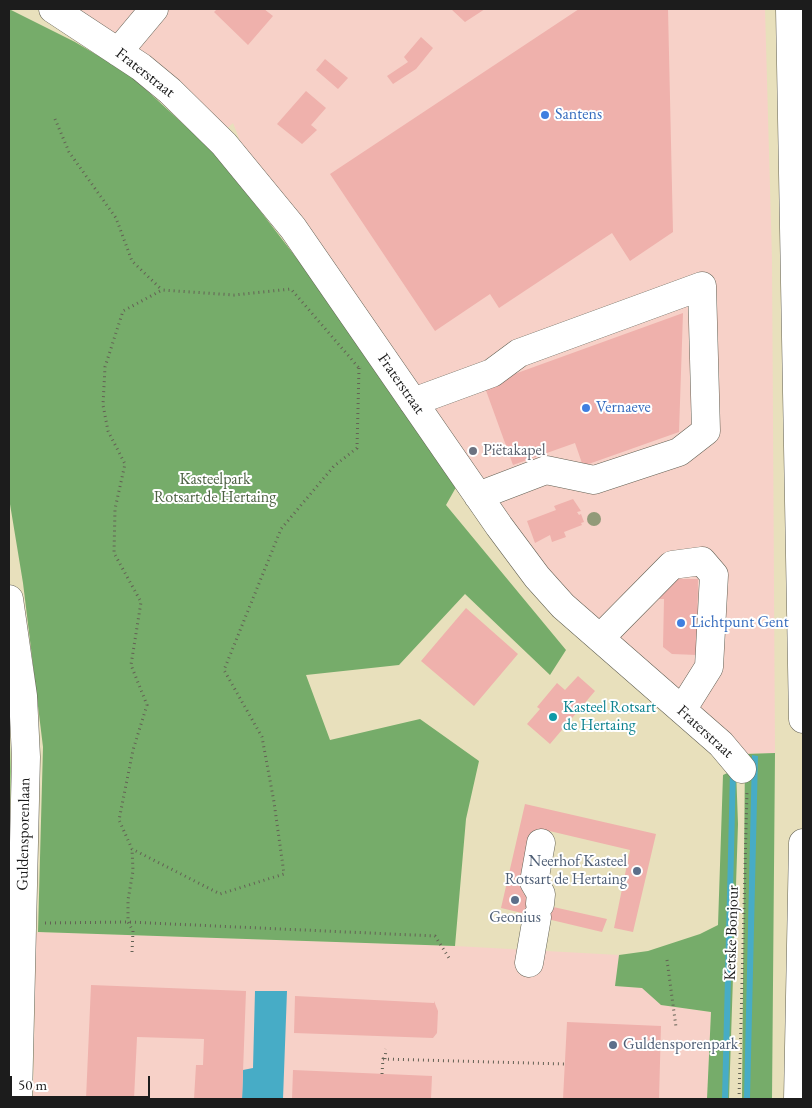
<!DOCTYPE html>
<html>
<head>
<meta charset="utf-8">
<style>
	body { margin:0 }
	#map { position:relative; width:812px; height:1108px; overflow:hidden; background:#e8e0bc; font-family:"EB Garamond",serif }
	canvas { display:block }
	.frame { position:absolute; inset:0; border:10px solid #1c1c1c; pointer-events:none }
	.scale { position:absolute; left:10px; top:1076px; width:140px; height:22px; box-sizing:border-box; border:2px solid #1c1c1c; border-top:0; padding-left:6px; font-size:15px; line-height:18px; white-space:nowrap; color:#1c1c1c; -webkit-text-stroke:4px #fff; paint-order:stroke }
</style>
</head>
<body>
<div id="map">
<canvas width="812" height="1108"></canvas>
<div class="frame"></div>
<div class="scale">50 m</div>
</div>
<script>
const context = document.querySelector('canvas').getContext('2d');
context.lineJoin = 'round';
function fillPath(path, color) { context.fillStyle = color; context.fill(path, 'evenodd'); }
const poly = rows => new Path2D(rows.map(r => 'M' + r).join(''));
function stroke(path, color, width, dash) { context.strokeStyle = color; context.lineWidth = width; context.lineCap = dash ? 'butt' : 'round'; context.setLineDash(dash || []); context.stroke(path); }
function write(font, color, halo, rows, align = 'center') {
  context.font = font + ' "EB Garamond",serif'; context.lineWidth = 4; context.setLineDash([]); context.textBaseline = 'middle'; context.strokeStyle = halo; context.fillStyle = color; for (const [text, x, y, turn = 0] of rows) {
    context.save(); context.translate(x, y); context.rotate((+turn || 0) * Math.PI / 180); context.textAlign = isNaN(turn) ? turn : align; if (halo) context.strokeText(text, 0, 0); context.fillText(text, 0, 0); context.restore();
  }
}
fillPath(poly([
	[60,9,765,9,772,259,775,753,745,754,601,627,551,574,507,518,244,151,233,123,222,133],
	[38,932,455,946,619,955,616,986,643,988,661,1005,711,1012,707,1099,33,1099,36,934]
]), '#f7d1c8');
fillPath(poly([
	[9,712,11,771,9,853]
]), '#93c87a');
fillPath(poly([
	[9,9,75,42,129,74,218,156,315,282,459,482,446,505,566,650,550,675,465,594,399,665,306,675,330,740,420,719,479,761,466,819,455,946,38,932,43,747,23,583,9,498],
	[775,753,772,1099,742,1099,745,754],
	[736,769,738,824,729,1099,707,1099,711,1012,661,1005,642,988,615,986,619,955,648,951,700,934,718,925,723,775]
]), '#76ac6a');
fillPath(poly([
	[752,755,758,756,750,1099,744,1099],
	[736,769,728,1099,722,1099,730,772],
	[255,991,287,991,283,1099,242,1099,243,1070,253,1068]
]), '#47acc6');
fillPath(poly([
	[217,9,264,9,273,16,248,45,214,12],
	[451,9,485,9,465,22],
	[579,9,668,9,673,232,630,261,612,233,499,308,490,294,435,331,330,174],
	[421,37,433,48,416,69,393,84,387,76,408,62,404,57],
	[325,59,348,78,338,89,316,70],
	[306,91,326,108,311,125,317,130,302,144,277,124],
	[683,313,679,432,583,466,575,443,513,465,484,385],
	[573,499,581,511,577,512,579,515,581,514,584,522,581,523,582,525,564,532,566,537,552,542,550,535,535,543,527,521,556,510,554,506],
	[665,579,698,579,697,655,672,654,663,647,664,599,651,599],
	[466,608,518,654,474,706,421,661],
	[578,676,595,691,550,744,527,724,540,709,537,707,557,683,565,690],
	[525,804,656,834,633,932,614,928,630,850,541,829,523,893,540,897,540,904,607,919,602,932,501,908],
	[91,985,246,991,242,1099,194,1099,196,1065,203,1065,204,1039,137,1037,134,1099,86,1099],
	[295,996,434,1003,434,1001,438,1011,437,1033,433,1038,294,1033],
	[567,1022,661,1026,659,1099,563,1099],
	[293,1070,432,1076,431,1099,292,1099]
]), '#efb1ac');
const minor = poly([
	[53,9,141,67,170,91,224,144,293,228,499,526,537,577,563,606,721,744,742,769],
	[118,52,154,9],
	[413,402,492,373,519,353,702,286,706,431,679,452,594,480,546,470,478,496],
	[600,638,672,565,702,561,714,575,709,667,682,710],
	[540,904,541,894,534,882,541,843],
	[529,963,537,917]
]);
const major = poly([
	[9,599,23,696,26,757,18,1099]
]);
const highway = poly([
	[790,9,803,719],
	[798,1099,803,843]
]);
stroke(minor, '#636154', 29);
stroke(major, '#636154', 29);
stroke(highway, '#636154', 29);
stroke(poly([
	[55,119,69,152,116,218,132,261,162,290],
	[359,368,357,448,334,466,281,529,224,670,262,737,274,802,284,874,220,894,132,849,119,820,133,750,147,705,131,665,141,602,114,553,115,509,125,464,108,431,103,405,105,367,123,311,162,290,234,295,291,289,359,368,362,368],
	[45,923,128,922,435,936,451,961],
	[132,952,133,931,128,922,128,900,133,871,132,849],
	[667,960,676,1027],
	[385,1059,386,1049],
	[382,1074,383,1059,565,1064],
	[739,1099,747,791]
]), '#636154', 3, [1, 4]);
stroke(minor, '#fff', 28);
stroke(major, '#fff', 28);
stroke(highway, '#fff', 28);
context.fillStyle = '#929a79';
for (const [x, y] of [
	[594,519]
]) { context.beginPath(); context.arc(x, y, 7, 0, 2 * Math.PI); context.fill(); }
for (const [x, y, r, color] of [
	[545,115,5,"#3f7fe0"],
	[586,408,5,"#3f7fe0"],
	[473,451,5,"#6b7280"],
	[681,623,5,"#3f7fe0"],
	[553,717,5,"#0f9aa8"],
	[637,871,5,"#5c6f8a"],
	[515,900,5,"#5c6f8a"],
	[613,1045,5,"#5c6f8a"]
]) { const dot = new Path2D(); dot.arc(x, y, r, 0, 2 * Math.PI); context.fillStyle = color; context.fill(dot); stroke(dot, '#fff', 2); }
write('16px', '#1c1c1c', '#fff', [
	["Fraterstraat",145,73,38],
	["Fraterstraat",401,384,55],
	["Fraterstraat",705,732,42],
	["Guldensporenlaan",24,834,-89],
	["Ketske Bonjour",732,933,-88]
]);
write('16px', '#366cbe', '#fff', [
	["Santens",555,115],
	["Vernaeve",596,408],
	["Lichtpunt Gent",691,623]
], 'left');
write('16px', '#5b616d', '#fff', [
	["Piëtakapel",483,451]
], 'left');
write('16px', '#4c6142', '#fff', [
	["Kasteelpark",215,480],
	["Rotsart de Hertaing",215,498]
]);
write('16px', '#0d838f', '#fff', [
	["Kasteel Rotsart",563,708],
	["de Hertaing",563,726]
], 'left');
write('16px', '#4e5e75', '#fff', [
	["Neerhof Kasteel",627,862],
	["Rotsart de Hertaing",627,880],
	["Geonius",515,918,"center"],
	["Guldensporenpark",623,1045,"left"]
], 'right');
</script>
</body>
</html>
